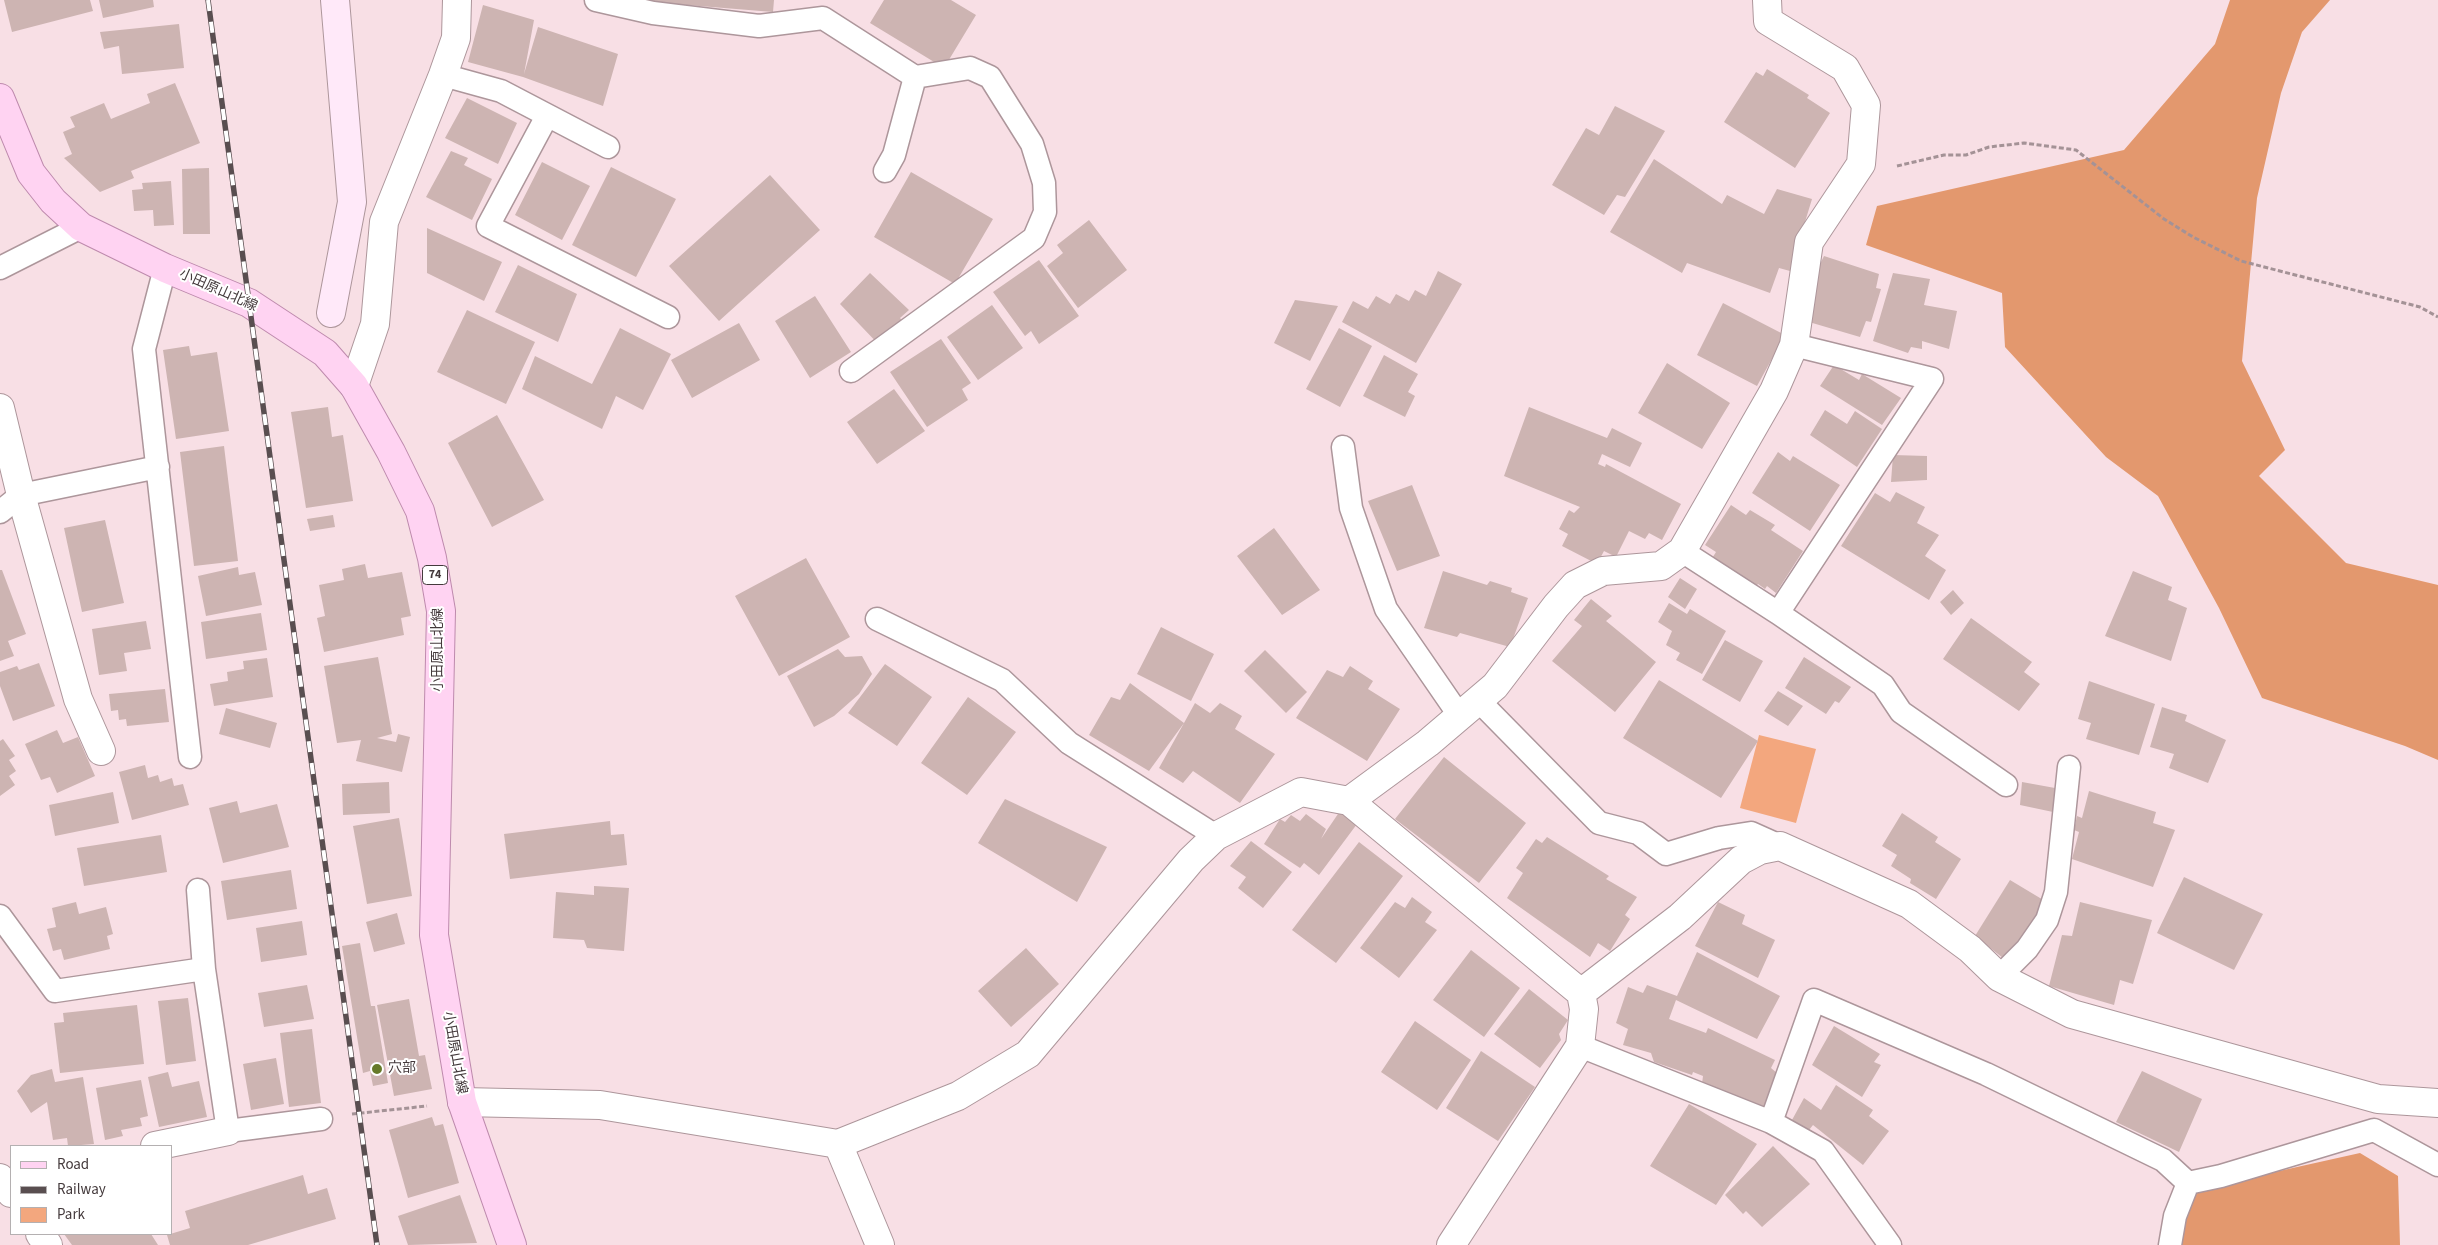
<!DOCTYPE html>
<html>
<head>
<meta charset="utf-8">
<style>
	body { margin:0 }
	#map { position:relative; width:2438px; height:1245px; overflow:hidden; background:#f8dfe5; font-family:"Source Sans 3",sans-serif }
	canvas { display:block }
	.legend { position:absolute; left:10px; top:1145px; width:162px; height:90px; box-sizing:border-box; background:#fff; border:1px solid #b4b0b1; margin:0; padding:6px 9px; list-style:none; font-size:15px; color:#443a3c }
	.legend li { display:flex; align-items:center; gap:10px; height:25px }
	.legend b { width:25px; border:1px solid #b4b0b1 }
</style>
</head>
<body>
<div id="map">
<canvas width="2438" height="1245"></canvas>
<ul class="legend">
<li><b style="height:6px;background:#ffd3f2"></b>Road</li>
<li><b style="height:6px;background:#594e50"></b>Railway</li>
<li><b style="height:14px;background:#f3a77e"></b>Park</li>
</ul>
</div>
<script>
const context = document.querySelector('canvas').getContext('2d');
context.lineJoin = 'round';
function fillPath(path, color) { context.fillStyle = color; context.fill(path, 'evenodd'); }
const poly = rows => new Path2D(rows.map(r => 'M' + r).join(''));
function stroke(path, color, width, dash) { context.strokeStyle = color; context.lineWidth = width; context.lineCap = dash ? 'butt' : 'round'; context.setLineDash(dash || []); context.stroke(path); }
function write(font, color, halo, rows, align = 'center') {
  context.font = font + ' "Source Sans 3","Noto Sans JP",sans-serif'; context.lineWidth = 4; context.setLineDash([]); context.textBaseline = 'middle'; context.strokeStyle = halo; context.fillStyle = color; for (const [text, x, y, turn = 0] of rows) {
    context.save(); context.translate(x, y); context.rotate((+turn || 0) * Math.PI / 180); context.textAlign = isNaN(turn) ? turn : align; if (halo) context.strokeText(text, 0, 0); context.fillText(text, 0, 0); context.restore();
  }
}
fillPath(poly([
	[1759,735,1816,749,1796,823,1740,808]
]), '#f3a77e');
fillPath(poly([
	[2230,0,2330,0,2302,32,2281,93,2257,198,2242,361,2285,450,2259,476,2346,563,2438,585,2438,760,2405,746,2262,698,2219,608,2158,496,2106,457,2005,347,2002,293,1866,245,1877,206,2124,150,2215,44],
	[2360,1153,2398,1176,2400,1245,2179,1245,2185,1192]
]), '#e3986e');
fillPath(poly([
	[4,0,90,0,93,11,12,32],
	[99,0,153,0,154,7,103,18],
	[626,0,774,0,773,12],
	[884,0,951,0,976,15,944,68,870,23],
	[483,5,534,20,524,74,538,27,618,54,603,106,523,77,468,62],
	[179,24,184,68,122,74,119,46,104,49,100,32],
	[1767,69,1809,95,1807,98,1830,113,1795,168,1724,122,1756,72,1763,76],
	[175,83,200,143,131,171,134,178,100,192,64,158,72,154,63,132,75,127,70,117,104,103,111,119,150,103,147,94],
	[467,98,517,123,498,164,445,138],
	[1615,106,1665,131,1625,197,1617,195,1604,215,1552,185,1586,128,1599,135],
	[451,151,468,158,464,165,492,179,472,220,426,197],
	[1654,159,1722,204,1727,195,1764,214,1777,189,1812,199,1790,271,1779,268,1770,293,1687,263,1682,273,1610,232],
	[542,162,590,186,562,240,515,215],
	[611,167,676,199,636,277,572,245],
	[209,168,210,234,183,234,182,169],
	[911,172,993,219,955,284,874,237],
	[770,175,820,230,719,321,669,266],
	[171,181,174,225,154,226,153,210,134,211,132,190,143,189,142,183],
	[1089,220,1127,270,1078,308,1047,266,1063,253,1057,245],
	[427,228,502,262,484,301,427,273],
	[1824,256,1879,274,1876,288,1881,289,1871,322,1866,321,1860,337,1809,322,1819,266],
	[1039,260,1079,316,1039,344,1031,331,1025,336,993,292],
	[518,265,577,294,558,342,495,312],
	[1438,271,1462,284,1416,363,1342,322,1353,301,1368,309,1376,296,1390,304,1396,294,1409,301,1415,290,1426,296],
	[870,273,909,310,900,318,906,325,882,348,840,304],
	[1893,273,1930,279,1924,305,1957,311,1949,349,1922,341,1922,349,1911,347,1908,353,1873,341],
	[815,296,851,352,810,378,775,321],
	[1295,300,1338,306,1310,361,1274,343],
	[1723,303,1785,335,1757,386,1697,355],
	[992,305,1023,348,978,380,947,337],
	[467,310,535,342,506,404,437,372],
	[739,323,760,360,692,398,671,360],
	[620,328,671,354,643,410,616,396,602,429,522,389,535,356,592,384],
	[1339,328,1372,346,1340,407,1306,389],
	[941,339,971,383,962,389,968,400,927,427,890,372],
	[189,346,191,356,217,352,229,431,176,439,163,350],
	[1384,355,1418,374,1408,392,1415,396,1405,417,1363,396],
	[1667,363,1730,403,1702,449,1638,413],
	[1834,365,1859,380,1862,374,1901,398,1882,425,1820,386],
	[894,389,925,431,877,464,847,422],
	[328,407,332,437,343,435,353,501,306,508,291,412],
	[1529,407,1607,438,1612,428,1642,443,1630,467,1602,454,1598,464,1605,467,1606,464,1681,504,1662,540,1649,533,1645,539,1629,531,1616,557,1604,551,1597,564,1562,546,1568,534,1559,529,1569,510,1574,513,1580,507,1504,476],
	[1825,410,1847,424,1855,411,1882,429,1857,467,1810,435],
	[497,415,544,500,492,527,448,443],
	[224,446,238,561,194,566,180,452],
	[1778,452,1790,461,1793,456,1840,485,1810,531,1752,493],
	[1893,455,1927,456,1927,480,1891,482],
	[1412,485,1440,556,1397,571,1368,501],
	[1896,492,1925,507,1917,523,1939,535,1925,556,1946,570,1929,600,1841,546,1875,493,1890,502],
	[1731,505,1746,515,1750,510,1775,525,1771,530,1803,551,1776,593,1767,586,1765,589,1758,584,1754,589,1711,560,1716,552,1705,545],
	[333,515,335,527,310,531,307,519],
	[105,520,124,603,82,612,64,528],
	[1274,528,1320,590,1282,615,1237,556],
	[806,558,850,637,779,676,735,596],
	[365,564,368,578,402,572,411,616,401,618,404,635,324,652,317,618,325,616,319,585,344,580,342,569],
	[238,567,239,575,255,572,262,605,206,616,198,576],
	[0,570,2,570,26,634,8,641,14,656,0,661],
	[1443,571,1487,585,1490,581,1512,588,1511,592,1528,598,1510,647,1460,633,1457,637,1424,628],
	[2133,571,2172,587,2168,600,2187,608,2171,661,2105,636],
	[1680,578,1697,589,1685,609,1668,597],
	[1953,590,1964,603,1951,615,1940,602],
	[1591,599,1612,616,1606,621,1656,662,1615,712,1552,661,1582,626,1574,620],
	[1669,603,1687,614,1690,609,1726,631,1702,674,1676,660,1680,653,1666,645,1672,631,1658,622],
	[261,613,267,650,206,659,201,622],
	[1971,618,2032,662,2024,672,2040,684,2019,711,1943,659],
	[146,621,151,649,124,653,127,671,99,675,92,629],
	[1161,627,1214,654,1191,701,1137,674],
	[1725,640,1763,661,1740,702,1702,680],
	[838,649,845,657,862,656,872,674,859,694,834,716,814,727,787,676],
	[1265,650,1307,692,1286,713,1244,671],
	[378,657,392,734,377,738,396,742,398,734,410,737,402,772,356,761,361,740,337,743,324,666],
	[1804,657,1851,687,1839,703,1835,701,1826,714,1785,688],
	[267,658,273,697,214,706,210,684,228,681,227,672,244,669,243,661],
	[39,663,55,706,13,721,0,686,0,672,17,666,19,670],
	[885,664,932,697,897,746,848,713],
	[1350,666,1373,681,1368,689,1400,709,1367,761,1296,718,1327,670,1343,677],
	[1659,680,1758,741,1721,798,1623,738],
	[2089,681,2155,704,2139,755,2086,739,2091,723,2078,719],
	[1130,683,1184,723,1195,703,1210,713,1220,703,1242,716,1235,729,1275,754,1240,803,1193,771,1183,783,1159,768,1184,723,1149,771,1089,735,1111,697,1120,700],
	[165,689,169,722,127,726,126,719,119,720,118,710,111,711,109,694],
	[1778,691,1803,706,1788,726,1764,711],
	[968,697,1016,732,967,795,921,763],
	[2162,707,2187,715,2185,721,2226,740,2208,783,2169,768,2174,754,2150,747],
	[226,708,277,723,270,748,219,734],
	[57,730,63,743,78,737,95,776,57,793,50,777,41,780,25,744],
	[3,739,15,756,9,760,16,771,9,776,15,785,0,796,0,741],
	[1444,757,1526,823,1479,883,1395,819],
	[145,765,148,778,158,775,160,782,172,778,174,786,183,784,189,805,132,820,119,772],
	[389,782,390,813,343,815,342,784],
	[2022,782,2055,788,2053,812,2020,805],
	[2089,791,2156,812,2153,823,2175,830,2153,887,2072,859,2079,832,2074,830,2077,816,2082,818],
	[113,792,119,823,55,836,49,805],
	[1005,799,1107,847,1077,902,978,843],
	[237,801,240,813,277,804,289,847,223,863,209,808],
	[1340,811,1357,824,1319,875,1304,863,1300,868,1264,844,1280,819,1285,822,1291,815,1300,821,1306,814,1326,829,1321,839],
	[1902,813,1938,837,1935,842,1961,859,1936,899,1910,883,1911,879,1891,866,1897,855,1882,846],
	[399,818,412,896,367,904,353,826],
	[610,821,611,835,624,834,627,865,510,879,504,834],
	[161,835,167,872,84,886,77,848],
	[1547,837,1609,876,1606,879,1637,897,1625,915,1630,919,1610,951,1598,943,1590,957,1507,898,1523,873,1516,868,1536,839,1542,843],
	[1251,841,1292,872,1263,908,1238,888,1246,877,1230,866],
	[1359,842,1403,876,1336,963,1292,930],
	[291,870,297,909,227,920,221,881],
	[2184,877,2263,914,2234,970,2157,933],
	[2010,880,2045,901,2031,932,2003,958,1975,936],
	[594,886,629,888,624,951,587,948,584,940,553,938,556,892,594,895],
	[1412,897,1432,912,1425,922,1437,930,1399,978,1360,948,1395,902,1405,908],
	[76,902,79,914,106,907,113,934,107,936,110,949,64,960,61,949,53,951,47,929,56,927,52,908],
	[1718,902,1745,915,1742,924,1775,940,1758,978,1695,946],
	[2080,902,2152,920,2133,984,2120,980,2114,1005,2049,986,2062,935,2072,936],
	[397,913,405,944,374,952,366,922],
	[302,921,307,955,261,962,256,928],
	[360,943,371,1006,375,1006,388,1083,373,1086,370,1071,363,1073,342,946],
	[1026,948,1059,984,1011,1027,978,991],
	[1471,950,1520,988,1484,1037,1433,1000],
	[1697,952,1780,996,1757,1039,1676,1000,1669,1019,1706,1033,1708,1028,1775,1060,1771,1068,1777,1073,1773,1081,1778,1083,1766,1111,1702,1084,1703,1076,1693,1072,1692,1075,1654,1062,1651,1053,1623,1045,1628,1029,1616,1023,1628,987,1643,993,1647,985,1677,996],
	[307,985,314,1019,264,1027,258,993],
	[1529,989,1568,1020,1559,1034,1561,1040,1540,1068,1494,1034],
	[188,998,196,1061,166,1065,158,1001],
	[409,999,419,1056,425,1055,432,1089,394,1096,377,1005],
	[137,1005,144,1064,60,1073,54,1023,64,1022,63,1013],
	[1415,1021,1471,1060,1437,1110,1381,1072],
	[1834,1026,1880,1054,1874,1062,1881,1065,1862,1097,1812,1065],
	[312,1029,321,1103,289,1107,280,1033],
	[1481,1051,1535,1087,1498,1141,1446,1108],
	[276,1058,284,1104,251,1110,243,1064],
	[52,1069,55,1082,83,1077,94,1144,68,1146,67,1138,53,1140,47,1102,31,1113,17,1091,31,1075],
	[2142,1071,2202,1099,2179,1152,2116,1122],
	[168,1072,172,1087,199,1081,207,1117,159,1127,148,1077],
	[141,1080,148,1116,140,1118,142,1126,121,1130,123,1136,105,1140,96,1088],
	[1836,1085,1873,1110,1869,1116,1889,1131,1863,1165,1813,1125,1809,1130,1792,1120,1804,1098,1821,1110],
	[1689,1104,1757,1144,1716,1205,1650,1166],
	[432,1117,435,1126,443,1124,459,1183,408,1198,389,1130],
	[1773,1146,1810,1184,1762,1227,1746,1211,1743,1214,1725,1195],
	[303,1175,308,1194,327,1188,336,1219,248,1245,170,1245,167,1235,190,1228,185,1211],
	[460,1195,477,1243,408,1245,398,1216],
	[64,1234,151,1234,158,1245,72,1245]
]), '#cdb4b2');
const lane = poly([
	[596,0,653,13,759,26,823,18,915,77,970,68,990,77,1032,144,1044,183,1045,212,1034,238,851,371],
	[443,75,501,91,608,147],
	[547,116,488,226,668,317],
	[885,171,894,155,915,77],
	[0,268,81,227],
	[165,268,144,349,190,757],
	[1343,447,1351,508,1386,609,1459,715],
	[0,512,21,495,158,467],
	[1682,551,1778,613,1883,685,1901,712,2006,785],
	[1778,613,1932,379,1794,345],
	[877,619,1002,680,1069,743,1216,836],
	[1478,700,1599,823,1638,833,1666,854,1719,838,1751,833,1780,846],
	[198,890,204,969,228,1131,321,1119],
	[0,916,55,991,204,969],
	[1999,977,2027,949,2047,920,2056,892,2069,767],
	[1580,1046,1771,1122,1823,1151,1890,1245],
	[1771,1122,1814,1000,1986,1074,2163,1160,2188,1183,2221,1176,2374,1130,2438,1165],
	[2170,1245,2175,1216,2188,1183]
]);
const street = poly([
	[354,386,375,324,384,222,443,75,456,38,457,0],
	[0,408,21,495,78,699,101,751],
	[1349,801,1428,743,1495,686,1556,606,1575,585,1603,571,1661,566,1682,551,1774,391,1794,345,1809,242,1861,164,1866,105,1845,68,1768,21,1767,0],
	[1581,993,1680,917,1741,860,1760,850,1780,846,1909,904,1970,949,1999,977,2072,1014,2378,1099,2438,1103],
	[462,1102,600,1105,838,1144,958,1096,1028,1054,1191,860,1216,836,1301,792,1349,801,1581,993,1584,1009,1580,1046,1451,1245],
	[838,1144,880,1245],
	[155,1146,228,1131],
	[0,1178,11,1193],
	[40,1234,48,1245]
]);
const secondary = poly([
	[331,313,352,202,335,0]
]);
const primary = poly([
	[0,98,31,173,53,201,81,227,165,268,249,303,325,353,354,386,391,452,420,511,432,558,441,611,434,935,462,1102,512,1245]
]);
stroke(lane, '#ad969b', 25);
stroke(street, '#ad969b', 30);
stroke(secondary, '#ad969b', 30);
stroke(primary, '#be8aad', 30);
stroke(poly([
	[1897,166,1944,155,1966,155,1989,147,2024,143,2076,150,2164,219,2193,237,2241,261,2420,307,2438,317],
	[352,1114,427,1106]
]), '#a49296', 3, [5, 2.5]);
stroke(lane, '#fff', 22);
stroke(street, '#fff', 28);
stroke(secondary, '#ffe9f9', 28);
stroke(primary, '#ffd3f2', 28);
const rail = poly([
	[208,0,377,1245]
]);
stroke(rail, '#594e50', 5.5);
stroke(rail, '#fff', 4, [11]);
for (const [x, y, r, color] of [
	[377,1069,6,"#667a2a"]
]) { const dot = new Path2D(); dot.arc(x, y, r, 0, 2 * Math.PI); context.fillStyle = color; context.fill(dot); stroke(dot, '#fff', 2); }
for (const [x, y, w] of [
	[435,575,25]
]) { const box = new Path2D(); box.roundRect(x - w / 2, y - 9.5, w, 19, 4); context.fillStyle = '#fff'; context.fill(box); stroke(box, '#443a3c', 1); }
write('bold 12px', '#443a3c', null, [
	["74",435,575]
]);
write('14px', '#443a3c', '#fff', [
	["小田原山北線",218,291,24],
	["小田原山北線",439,650,-90],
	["小田原山北線",454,1053,80]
]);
write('14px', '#443a3c', '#fff', [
	["穴部",388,1069]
], 'left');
</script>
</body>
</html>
